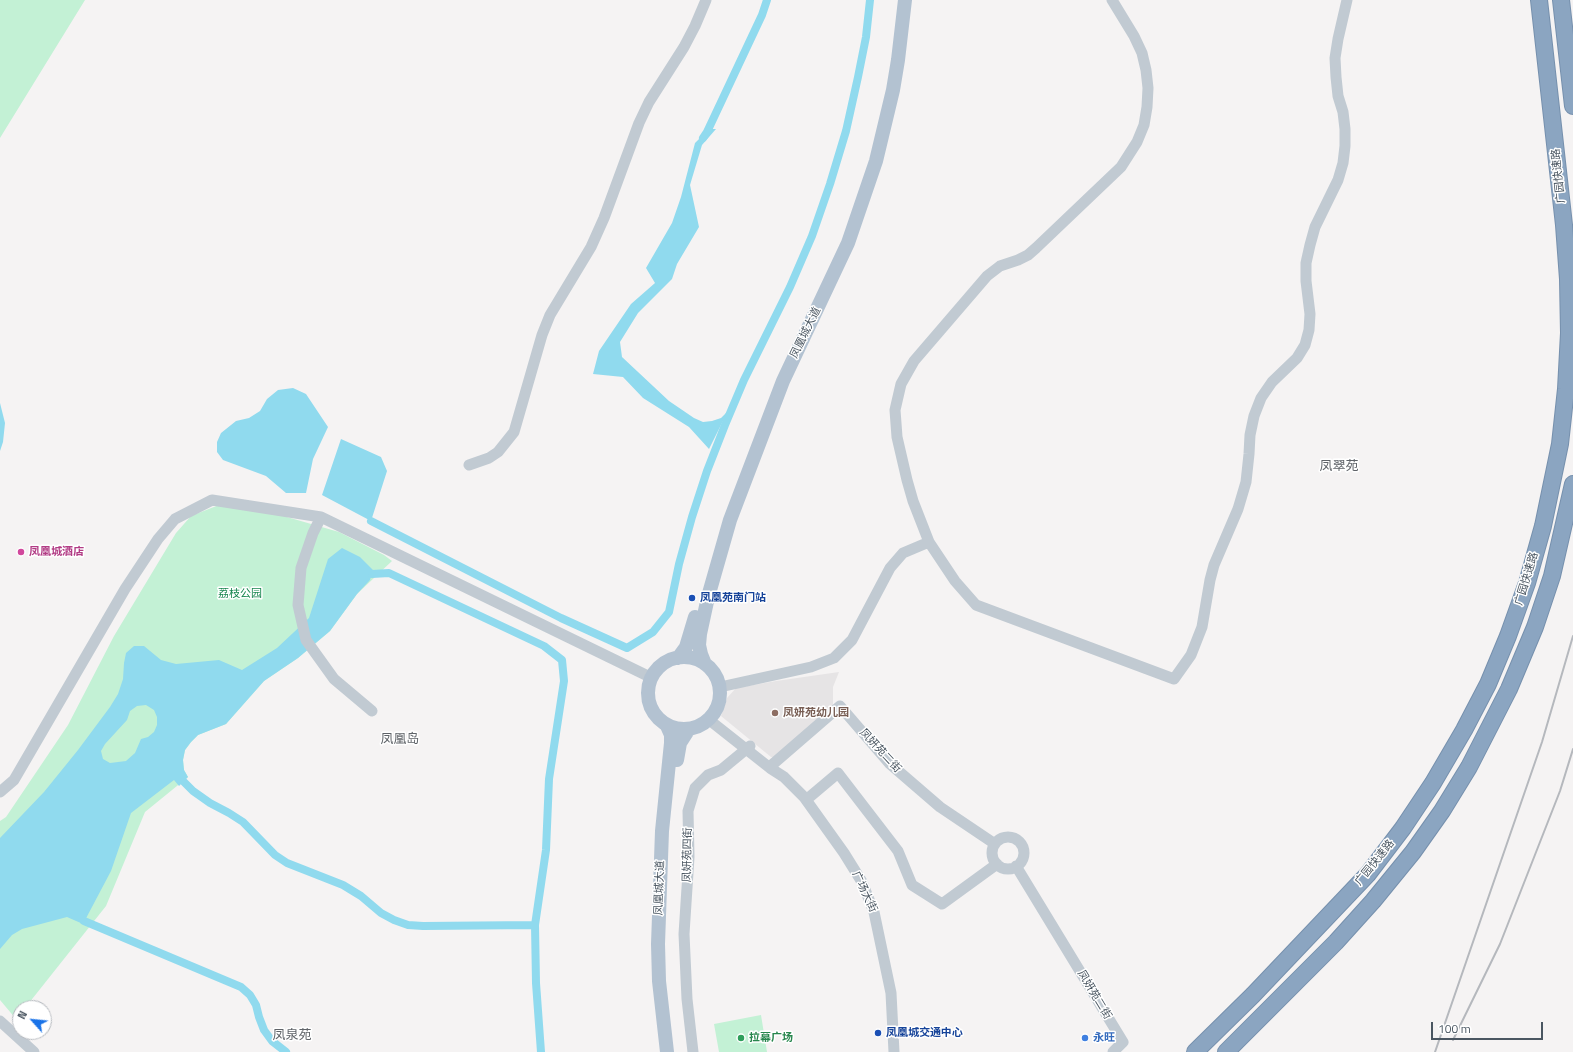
<!DOCTYPE html>
<html>
<head>
<meta charset="utf-8">
<style>
	body { margin:0 }
	#map { position:relative; width:1573px; height:1052px; overflow:hidden; background:#f5f3f3; font-family:"Titillium Web",sans-serif }
	canvas { display:block }
	.north { position:absolute; left:12px; top:1000px; width:40px; height:40px; box-sizing:border-box; background:#fff; border:1px solid #b7bbc0; border-radius:50%; rotate:297deg; font-size:11px; font-weight:700; line-height:16px; text-align:center; color:#4a5661 }
	.north::after { content:''; display:block; margin:auto; width:14px; height:18px; background:#1a73e8; clip-path:polygon(50% 0,100% 100%,50% 72%,0 100%) }
	.scale { position:absolute; left:1431px; top:1022px; width:112px; height:18px; box-sizing:border-box; border:2px solid #4a5661; border-top:0; padding-left:5px; font-size:12px; line-height:14px; white-space:nowrap; color:#4a5661; -webkit-text-stroke:3px #fff; paint-order:stroke }
</style>
</head>
<body>
<div id="map">
<canvas width="1573" height="1052"></canvas>
<div class="north">N</div>
<div class="scale">100 m</div>
</div>
<script>
const context = document.querySelector('canvas').getContext('2d');
context.lineJoin = 'round';
function fillPath(path, color) { context.fillStyle = color; context.fill(path, 'evenodd'); }
const poly = rows => new Path2D(rows.map(r => 'M' + r).join(''));
function stroke(path, color, width, dash) { context.strokeStyle = color; context.lineWidth = width; context.lineCap = dash ? 'butt' : 'round'; context.setLineDash(dash || []); context.stroke(path); }
function write(font, color, halo, rows, align = 'center') {
  context.font = font + ' "Titillium Web","Noto Sans SC",sans-serif'; context.lineWidth = 3; context.setLineDash([]); context.textBaseline = 'middle'; context.strokeStyle = halo; context.fillStyle = color; for (const [text, x, y, turn = 0] of rows) {
    context.save(); context.translate(x, y); context.rotate((+turn || 0) * Math.PI / 180); context.textAlign = isNaN(turn) ? turn : align; if (halo) context.strokeText(text, 0, 0); context.fillText(text, 0, 0); context.restore();
  }
}
fillPath(poly([
	[839,672,833,687,833,705,776,758,771,757,721,716,727,698,736,688,776,681]
]), '#e6e4e5');
fillPath(poly([
	[0,0,85,0,0,138],
	[224,503,273,513,339,532,384,555,392,561,357,594,330,631,298,658,264,681,226,724,198,735,191,742,185,750,183,760,184,770,188,777,145,812,106,906,25,1008,20,1008,20,1014,16,1019,0,1000,0,821,6,817,68,725,114,636,176,533,191,516],
	[761,1015,767,1052,719,1052,714,1024]
]), '#c3f1d5');
fillPath(poly([
	[709,129,716,129,702,145,690,185,699,227,677,264,672,279,638,313,620,342,622,357,669,401,694,418,703,422,712,421,721,418,728,411,709,449,689,427,643,398,623,377,593,374,599,351,631,304,655,283,646,268,672,223,681,197,695,143],
	[293,388,306,394,328,427,313,459,306,493,286,493,266,476,223,460,217,452,217,442,221,433,236,421,249,418,260,411,267,399,278,390],
	[0,403,5,423,3,442,0,451],
	[341,439,381,457,387,471,371,521,322,495],
	[342,548,360,557,373,570,370,580,357,594,330,631,298,658,264,681,226,724,198,735,191,742,185,750,183,760,184,770,188,777,179,786,174,780,131,813,111,871,83,924,67,917,22,929,12,935,0,949,0,838,44,792,78,750,110,707,118,694,123,679,124,663,126,653,134,646,144,646,161,660,176,664,219,660,242,670,277,648,309,618,328,559],
	[146,705,154,710,157,717,157,725,154,732,148,737,141,739,135,753,126,761,110,763,103,759,101,751,105,744,127,720,130,711,137,706]
]), '#90daee');
stroke(poly([
	[703,138,707,132,762,15,767,0],
	[371,521,561,618,627,648,653,632,669,612,679,564,692,517,707,471,725,425,744,380,790,287,812,236,830,184,846,131,858,77,866,37,870,0],
	[372,574,389,573,544,646,562,660,564,681,549,779,546,850,535,925,536,983,541,1052],
	[184,782,193,791,210,803,229,813,243,822,275,855,287,863,343,885,361,896,381,913,394,920,408,925,423,926,535,925],
	[84,921,241,987,250,995,256,1005,259,1017,264,1030,272,1041,286,1052]
]), '#90daee', 8);
const highway = poly([
	[1561,0,1573,106],
	[1195,1052,1253,995,1368,874,1403,828,1433,783,1464,730,1488,684,1508,636,1527,583,1543,526,1560,444,1566,389,1569,333,1568,279,1564,225,1539,0],
	[1226,1052,1336,942,1373,901,1413,852,1442,811,1469,767,1509,689,1535,627,1552,576,1573,484]
]);
stroke(highway, '#7690ad', 18);
stroke(poly([
	[469,465,489,458,498,452,514,432,542,335,550,315,591,247,604,218,639,123,649,102,684,47,695,26,706,0],
	[321,517,313,533,301,568,298,605,306,640,334,679,372,711],
	[929,542,913,501,907,480,897,437,895,410,901,384,914,361,987,276,1000,266,1018,260,1028,255,1036,248,1121,167,1137,142,1144,125,1147,107,1148,88,1146,70,1142,53,1134,36,1112,0],
	[720,687,811,667,834,658,852,640,890,568,903,553,929,542,955,581,976,605,1174,679,1191,655,1202,627,1210,580,1214,565,1238,509,1246,482,1249,454,1250,435,1254,416,1261,398,1272,382,1297,358,1305,345,1309,330,1310,314,1306,281,1306,263,1310,245,1315,227,1338,180,1343,163,1345,146,1345,129,1343,112,1338,96,1336,77,1335,58,1338,39,1347,0],
	[708,719,770,768,784,777,804,797,844,853,862,882,874,912,891,993,894,1052],
	[773,764,840,706,889,763,940,807,995,844],
	[0,792,14,780,125,589,158,539,175,519,212,500,321,517,652,678],
	[806,800,838,773,898,851,912,885,942,904,997,864],
	'992 853a16 16 0 1 1 32 0a16 16 0 1 1-32 0Z',
	[1016,866,1123,1042,1113,1052],
	[0,1021,34,1052],
	[693,1052,687,999,684,934,689,857,688,811,695,788,708,775,721,770,750,746]
]), '#c1cad2', 11);
stroke(poly([
	'648 693a36 36 0 1 1 72 0a36 36 0 1 1-72 0Z',
	[678,658,686,647,695,617],
	[705,664,701,654,699,645,700,634,708,597,730,520,783,381,848,243,876,161,893,90,898,60,905,0],
	[677,760,680,743,689,729],
	[667,1052,659,981,658,944,662,831,671,743,671,735,667,726]
]), '#b3c2d1', 14);
stroke(highway, '#8ba5c1', 16);
stroke(poly([
	[1453,1040,1500,944,1560,791,1573,749],
	[1435,1052,1542,742,1573,636]
]), '#b5b8bd', 2);
for (const [x, y, r, color] of [
	[21,552,4,"#d1479c"],
	[692,598,4,"#1a4fb4"],
	[775,713,4,"#8d6e63"],
	[878,1033,4,"#1a4fb4"],
	[741,1038,4,"#2e9e5b"],
	[1085,1038,4,"#3f7fe0"]
]) { const dot = new Path2D(); dot.arc(x, y, r, 0, 2 * Math.PI); context.fillStyle = color; context.fill(dot); stroke(dot, '#fff', 1.5); }
write('11px', '#4a5661', '#fff', [
	["广园快速路",1559,176,-96],
	["凤凰城大道",806,333,-64],
	["广园快速路",1527,579,-73],
	["凤妍苑二街",880,751,47],
	["凤妍苑四街",688,855,-89],
	["广园快速路",1375,863,-51],
	["凤凰城大道",660,888,-88],
	["广场大街",864,892,65],
	["凤妍苑二街",1094,995,59]
]);
write('bold 11px', '#b23c85', '#fff', [
	["凤凰城酒店",29,552]
], 'left');
write('11px', '#17864f', '#fff', [
	["荔枝公园",240,594]
]);
write('bold 11px', '#164399', '#fff', [
	["凤凰苑南门站",700,598],
	["凤凰城交通中心",886,1033]
], 'left');
write('bold 11px', '#785e54', '#fff', [
	["凤妍苑幼儿园",783,713]
], 'left');
write('bold 11px', '#27864d', '#fff', [
	["拉幕广场",749,1038]
], 'left');
write('bold 11px', '#366cbe', '#fff', [
	["永旺",1093,1038]
], 'left');
write('13px', '#5f6368', '#fff', [
	["凤翠苑",1339,467],
	["凤凰岛",400,740],
	["凤泉苑",292,1036]
]);
</script>
</body>
</html>
